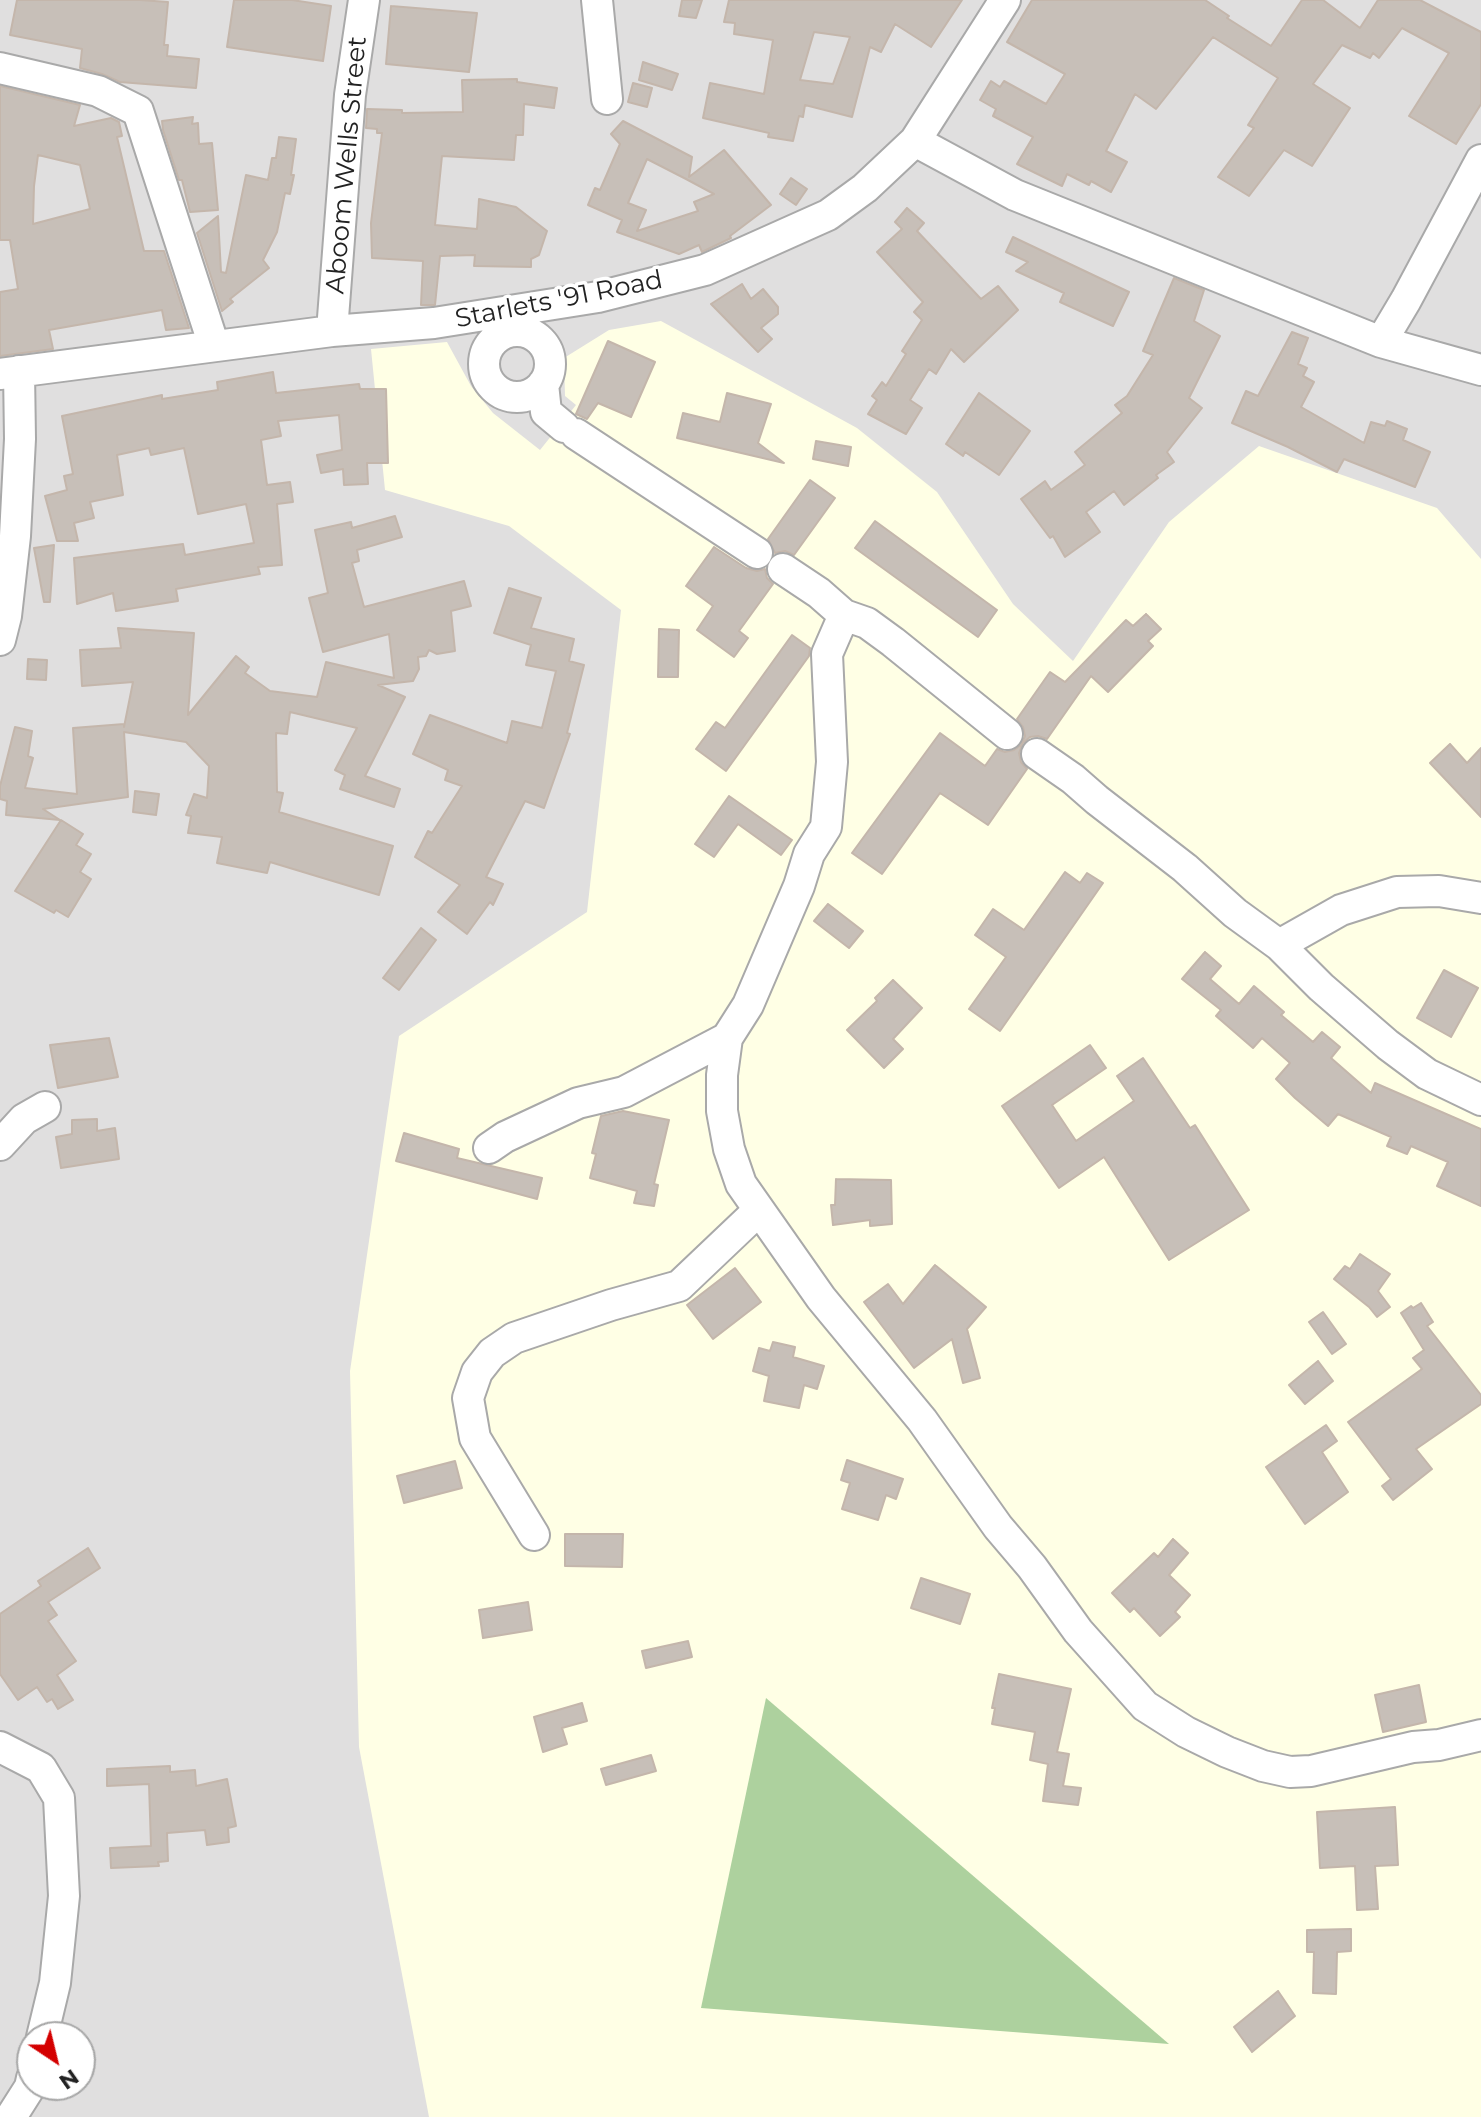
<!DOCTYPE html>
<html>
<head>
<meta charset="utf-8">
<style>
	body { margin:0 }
	#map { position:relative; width:1481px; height:2117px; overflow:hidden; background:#f2efe9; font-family:Montserrat,sans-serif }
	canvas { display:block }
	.north { position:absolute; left:16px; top:2021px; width:80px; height:80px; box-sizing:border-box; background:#fff; border:2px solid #a7a7a7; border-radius:50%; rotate:145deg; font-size:22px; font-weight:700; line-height:32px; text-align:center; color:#222 }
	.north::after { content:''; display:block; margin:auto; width:28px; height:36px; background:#d40000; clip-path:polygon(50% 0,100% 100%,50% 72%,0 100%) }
</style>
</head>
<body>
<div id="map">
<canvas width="1481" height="2117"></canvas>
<div class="north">N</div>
</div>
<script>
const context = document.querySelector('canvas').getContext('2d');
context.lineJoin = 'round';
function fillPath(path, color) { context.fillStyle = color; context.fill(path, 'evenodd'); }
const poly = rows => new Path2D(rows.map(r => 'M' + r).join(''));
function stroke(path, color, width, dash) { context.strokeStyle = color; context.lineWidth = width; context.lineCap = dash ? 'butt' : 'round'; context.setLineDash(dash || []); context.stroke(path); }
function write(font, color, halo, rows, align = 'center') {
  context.font = font + ' Montserrat,sans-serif'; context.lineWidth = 7; context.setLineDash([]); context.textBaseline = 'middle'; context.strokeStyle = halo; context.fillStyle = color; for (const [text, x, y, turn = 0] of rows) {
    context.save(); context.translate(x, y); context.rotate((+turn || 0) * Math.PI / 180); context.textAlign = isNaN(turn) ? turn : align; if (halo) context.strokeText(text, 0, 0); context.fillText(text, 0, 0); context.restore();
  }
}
fillPath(poly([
	[0,0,1481,0,1481,2117,0,2117],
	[32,2037,80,2037,80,2085,32,2085]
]), '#e0dfdf');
fillPath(poly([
	[661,321,857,428,937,492,1013,604,1073,661,1169,522,1259,446,1437,508,1481,559,1481,2117,429,2117,359,1747,350,1371,399,1036,587,912,621,610,509,526,385,490,371,349,447,342,471,386,493,413,540,450,576,405,565,396,564,358,609,330]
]), '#ffffe5');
fillPath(poly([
	[766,1698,1169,2044,701,2008]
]), '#add19e');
const building = poly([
	[17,0,140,0,168,2,164,45,168,45,167,56,199,59,196,88,120,82,102,74,80,68,82,49,10,35,17,0],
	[234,0,292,0,331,6,323,61,227,47,234,0],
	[682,0,702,0,696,18,679,16,682,0],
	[729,0,962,0,931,47,895,24,881,52,870,47,852,117,805,105,803,117,799,116,793,141,768,137,769,133,703,118,710,83,764,94,773,40,734,34,735,23,724,22,729,0],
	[814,32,850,37,833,84,800,80,814,32],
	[1032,0,1205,0,1229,16,1227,18,1271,46,1302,0,1323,0,1360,28,1378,0,1420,0,1481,32,1481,104,1456,144,1409,116,1449,53,1402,28,1379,58,1373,53,1370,58,1342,45,1313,84,1350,108,1312,166,1284,150,1249,196,1218,177,1254,128,1248,125,1278,78,1213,37,1156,109,1135,94,1106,151,1127,162,1111,192,1091,181,1089,185,1067,174,1062,186,1017,164,1033,137,993,116,996,109,980,100,991,81,1000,87,1004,81,1046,104,1065,74,1007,42,1032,0],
	[391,6,477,13,469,72,386,64,391,6],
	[643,62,678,74,672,90,639,80,643,62],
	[517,79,517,82,557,88,554,108,524,104,523,135,516,135,514,160,442,156,435,225,477,229,479,199,516,207,547,231,539,255,531,259,531,267,474,266,475,255,440,256,435,305,421,305,423,261,372,258,371,223,382,133,377,133,377,129,366,128,367,109,402,110,402,113,463,112,462,80,517,79],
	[633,83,652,88,647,107,628,102,633,83],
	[0,86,80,105,74,126,111,118,119,122,122,136,117,137,144,251,164,251,189,328,166,330,162,310,49,330,53,349,0,356,0,292,18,289,10,240,0,240,0,86],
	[38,155,80,165,90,209,33,224,34,186,38,155],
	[193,117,192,124,198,123,199,144,212,143,218,210,190,212,182,180,179,180,163,130,162,121,193,117],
	[623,121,692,157,689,177,724,150,771,205,730,236,731,238,702,252,699,245,679,254,617,232,622,220,588,205,595,188,600,190,620,144,611,134,623,121],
	[647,159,686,179,714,194,694,202,698,211,637,231,646,210,628,203,647,159],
	[279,137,296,139,291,175,294,175,290,194,285,193,277,232,263,260,269,268,230,299,233,302,222,311,197,233,218,216,221,272,226,273,246,175,268,180,272,158,276,158,279,137],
	[791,178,807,189,796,205,780,194,791,178],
	[907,208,924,223,917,231,981,299,998,286,1018,310,964,362,951,349,936,374,929,369,910,400,922,408,906,434,868,414,877,400,872,396,882,382,886,386,906,354,902,351,922,320,914,312,923,302,877,252,902,229,895,222,907,208],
	[1013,237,1129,292,1113,326,1060,302,1064,293,1016,271,1028,262,1006,252,1013,237],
	[1174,278,1204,290,1194,321,1220,336,1189,398,1202,408,1167,452,1174,462,1156,475,1158,478,1124,505,1114,491,1086,512,1100,532,1065,557,1053,536,1050,538,1021,499,1045,481,1051,490,1085,465,1075,452,1122,413,1115,405,1127,396,1153,355,1143,351,1174,278],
	[742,284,751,299,763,289,778,307,778,314,761,328,772,339,758,352,711,304,742,284],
	[1292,332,1308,338,1298,364,1307,368,1303,376,1314,382,1301,407,1364,443,1371,422,1385,426,1387,421,1407,429,1403,440,1430,452,1415,487,1344,459,1337,472,1288,447,1232,423,1246,391,1258,396,1292,332],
	[608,341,655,362,631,417,598,403,587,419,576,414,608,341],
	[273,372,276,393,359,384,360,389,386,389,388,463,367,463,368,484,344,485,343,469,321,473,317,455,342,450,339,415,278,421,281,436,261,440,267,485,290,482,293,502,277,504,282,565,258,567,260,574,176,589,178,601,116,611,113,593,77,604,74,558,183,544,185,555,254,543,246,504,198,514,184,448,151,455,149,448,117,455,123,495,90,502,94,518,74,523,78,541,57,541,45,496,67,490,64,476,73,474,62,416,162,395,162,399,218,390,217,382,273,372],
	[727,393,771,404,758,443,784,463,677,438,683,413,720,422,727,393],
	[979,393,1030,431,999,475,965,452,963,456,946,444,979,393],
	[816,441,851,447,848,466,813,459,816,441],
	[810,480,835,498,794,555,785,551,775,553,768,539,810,480],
	[395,516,402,537,357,550,359,561,352,563,364,607,464,581,471,606,451,611,455,651,437,654,429,650,426,656,418,657,419,669,413,681,378,685,405,697,365,776,400,789,394,807,340,789,345,775,335,770,357,728,290,712,287,734,276,733,277,792,283,793,279,812,393,846,379,895,270,862,267,873,217,863,222,837,188,833,191,816,186,815,194,794,207,798,209,766,186,742,124,732,128,797,43,809,60,820,6,815,7,801,0,799,0,786,15,727,32,731,28,756,33,758,25,788,77,794,73,728,124,724,124,727,133,682,82,686,80,650,121,648,118,628,194,633,188,715,236,656,249,667,245,673,270,691,317,697,326,662,394,678,389,634,323,652,309,598,328,593,315,530,351,522,352,528,395,516],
	[875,521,997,610,978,637,855,548,875,521],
	[54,545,50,602,44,602,34,548,54,545],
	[714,547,746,568,757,571,765,569,767,578,773,584,739,631,748,638,734,657,697,630,713,606,686,586,714,547],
	[509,588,541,598,531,628,574,639,569,661,584,665,567,733,570,734,544,808,525,801,486,877,503,884,493,905,490,902,467,934,438,912,460,885,415,857,428,831,432,833,462,786,445,780,448,770,413,754,430,715,507,743,512,721,542,728,556,671,526,665,531,645,494,633,509,588],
	[1146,614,1161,629,1148,641,1153,646,1108,692,1091,676,1047,739,1038,736,1030,737,1023,743,1019,753,1021,762,1027,769,988,825,940,793,882,874,852,853,940,733,985,766,997,749,1005,752,1014,750,1021,745,1025,736,1023,727,1017,719,1050,672,1065,682,1126,620,1133,626,1146,614],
	[659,629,679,630,678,677,658,677,659,629],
	[792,635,810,648,809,656,726,771,696,749,716,722,725,728,792,635],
	[28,659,47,660,46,680,27,679,28,659],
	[1450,744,1467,763,1481,748,1481,817,1430,763,1450,744],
	[135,791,159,794,156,815,133,812,135,791],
	[729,796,792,840,781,855,738,824,714,857,695,844,729,796],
	[61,820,83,834,76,845,91,854,80,872,91,879,68,917,56,910,54,913,15,891,61,820],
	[1065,872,1080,883,1087,873,1103,883,1000,1031,969,1009,1006,957,975,935,993,909,1024,930,1065,872],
	[828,904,863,931,849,948,814,921,828,904],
	[421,928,436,940,399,990,383,978,421,928],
	[1205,952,1221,966,1210,979,1239,1004,1254,986,1284,1012,1281,1015,1313,1042,1322,1032,1340,1047,1331,1058,1371,1093,1375,1083,1481,1129,1481,1206,1437,1186,1448,1162,1411,1146,1407,1154,1387,1146,1391,1137,1338,1114,1328,1126,1295,1098,1276,1079,1290,1063,1262,1038,1253,1048,1216,1016,1221,1010,1182,979,1205,952],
	[1444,970,1478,988,1451,1037,1417,1018,1444,970],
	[893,980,922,1008,893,1039,903,1049,884,1068,847,1030,877,1001,875,998,893,980],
	[109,1038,118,1077,58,1088,50,1045,109,1038],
	[1090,1045,1106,1068,1052,1105,1076,1141,1134,1101,1117,1076,1143,1058,1190,1128,1195,1125,1249,1210,1169,1260,1104,1157,1059,1188,1002,1106,1090,1045],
	[623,1111,669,1120,654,1184,658,1185,654,1206,634,1203,637,1191,590,1178,596,1154,592,1153,601,1116,623,1111],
	[97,1119,97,1131,115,1128,119,1159,61,1168,56,1137,72,1134,72,1120,97,1119],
	[404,1133,459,1149,457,1158,542,1178,537,1199,396,1161,404,1133],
	[836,1179,891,1180,892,1224,870,1226,870,1220,833,1225,831,1205,835,1205,836,1179],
	[1360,1254,1390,1274,1378,1291,1390,1307,1377,1317,1369,1307,1334,1279,1345,1266,1350,1269,1360,1254],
	[935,1265,986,1307,967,1329,980,1378,963,1383,952,1339,914,1368,864,1302,888,1284,903,1304,935,1265],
	[735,1268,761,1302,713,1339,687,1305,735,1268],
	[1421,1303,1433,1322,1427,1326,1481,1395,1481,1404,1416,1449,1432,1469,1393,1500,1382,1486,1391,1479,1348,1422,1422,1369,1413,1358,1424,1350,1401,1313,1411,1306,1413,1308,1421,1303],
	[1323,1312,1346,1344,1332,1354,1309,1322,1323,1312],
	[773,1342,795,1347,793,1357,824,1366,817,1389,804,1385,799,1408,764,1401,769,1376,753,1371,759,1348,770,1351,773,1342],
	[1318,1361,1333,1381,1305,1404,1289,1385,1318,1361],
	[1326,1425,1337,1441,1322,1452,1348,1492,1305,1524,1266,1467,1326,1425],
	[847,1460,903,1479,896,1499,886,1495,878,1520,842,1509,850,1483,841,1480,847,1460],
	[455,1461,462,1488,404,1503,397,1476,455,1461],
	[565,1534,623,1534,622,1567,565,1566,565,1534],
	[1173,1539,1188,1553,1169,1575,1190,1595,1175,1612,1180,1617,1160,1636,1134,1608,1130,1612,1112,1593,1154,1553,1158,1557,1173,1539],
	[88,1548,100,1568,48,1602,57,1615,48,1621,76,1661,57,1675,73,1700,58,1709,52,1699,47,1702,37,1687,18,1700,0,1674,0,1614,41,1586,38,1581,88,1548],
	[921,1578,970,1594,960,1624,911,1608,921,1578],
	[528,1602,532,1630,483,1638,479,1610,528,1602],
	[688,1641,692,1657,646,1668,642,1651,688,1641],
	[999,1674,1071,1689,1057,1752,1069,1754,1063,1786,1081,1788,1078,1805,1043,1801,1048,1764,1030,1760,1035,1732,992,1724,995,1708,992,1708,999,1674],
	[1419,1685,1426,1722,1383,1732,1375,1695,1419,1685],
	[582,1703,587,1721,562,1728,567,1744,543,1752,534,1717,582,1703],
	[651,1755,656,1771,606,1785,601,1769,651,1755],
	[170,1766,170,1772,195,1770,196,1786,227,1779,236,1826,228,1828,229,1842,207,1845,205,1830,167,1833,168,1861,158,1862,159,1866,111,1868,110,1848,151,1846,149,1784,107,1786,107,1769,170,1766],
	[1395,1807,1398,1865,1375,1866,1378,1909,1357,1910,1355,1866,1320,1868,1317,1812,1395,1807],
	[1351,1929,1351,1951,1337,1952,1336,1994,1313,1993,1314,1952,1307,1952,1307,1930,1351,1929],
	[1278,1991,1295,2016,1252,2052,1234,2027,1278,1991]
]);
fillPath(building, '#c7bfb8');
stroke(building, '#c4b6ab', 2);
const minor = poly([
	[597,0,607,99],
	[0,68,98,91,138,111,214,346],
	[915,141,1015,195,1381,342,1481,370],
	[332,331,350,95,364,0],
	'484 364a33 33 0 1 1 66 0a33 33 0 1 1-66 0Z',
	[1381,342,1406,300,1481,160],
	[0,374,332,331,434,323,598,297,705,270,828,215,865,188,915,141,1005,0],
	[543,384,546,412,564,427],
	[576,434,757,553],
	[783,569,819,593,844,615,867,623,893,642,1007,734],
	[844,615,827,654,832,762,826,827,809,854,799,886,748,1005,727,1038,722,1075,722,1111,729,1149,741,1184,821,1298,922,1420,998,1527,1032,1567,1078,1631,1145,1706,1186,1732,1227,1752,1263,1766,1290,1772,1311,1771,1413,1747,1439,1745,1481,1735],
	[0,640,6,616,15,536,20,439,19,371],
	[1037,754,1073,779,1097,800,1185,868,1235,913,1279,945,1321,987,1388,1045,1427,1074,1481,1100],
	[1279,945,1341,910,1397,892,1439,891,1481,898],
	[0,1145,24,1119,45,1107],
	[489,1148,505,1137,578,1103,624,1092,727,1038],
	[534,1535,475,1438,468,1398,477,1372,492,1353,514,1338,611,1305,679,1286,759,1210],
	[0,1747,41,1768,59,1798,64,1896,55,1983,42,2037],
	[11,2117,30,2087,32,2078]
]);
stroke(minor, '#a9a9a9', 34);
stroke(minor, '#fff', 30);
write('26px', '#222', '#fff', [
	["Aboom Wells Street",347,165,-85],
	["Starlets '91 Road",559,300,-11]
]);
</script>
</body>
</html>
